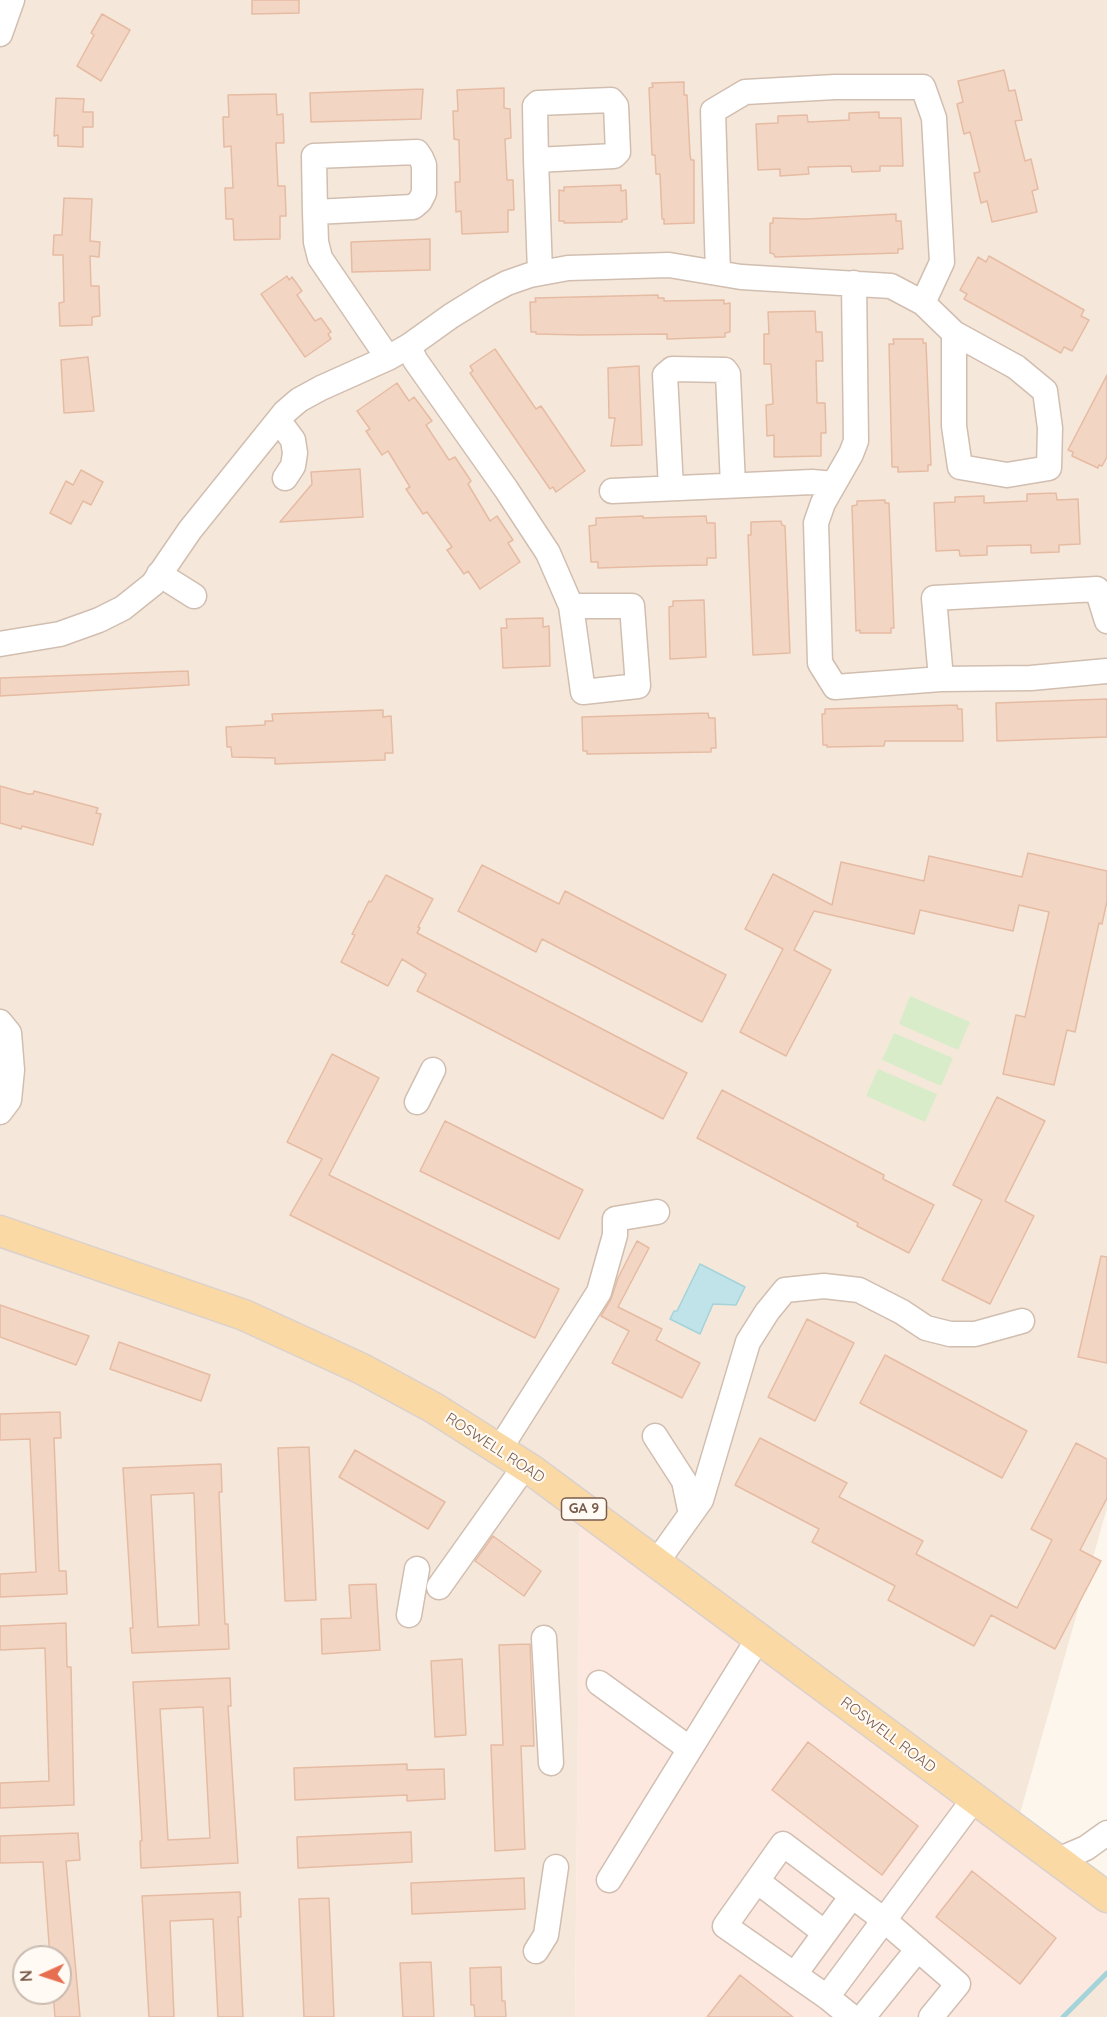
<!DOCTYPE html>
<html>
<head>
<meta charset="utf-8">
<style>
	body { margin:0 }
	#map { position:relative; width:1107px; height:2017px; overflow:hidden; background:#fdf6ec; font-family:Quicksand,sans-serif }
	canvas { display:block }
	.north { position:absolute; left:12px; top:1945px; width:60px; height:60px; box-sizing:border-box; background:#fffaf3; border:2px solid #cabbb1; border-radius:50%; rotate:267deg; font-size:16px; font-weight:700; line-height:24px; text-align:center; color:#7a5c4d }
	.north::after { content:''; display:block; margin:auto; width:21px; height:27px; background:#e76f51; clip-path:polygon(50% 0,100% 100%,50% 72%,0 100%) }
</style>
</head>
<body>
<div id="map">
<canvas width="1107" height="2017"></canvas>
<div class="north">N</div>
</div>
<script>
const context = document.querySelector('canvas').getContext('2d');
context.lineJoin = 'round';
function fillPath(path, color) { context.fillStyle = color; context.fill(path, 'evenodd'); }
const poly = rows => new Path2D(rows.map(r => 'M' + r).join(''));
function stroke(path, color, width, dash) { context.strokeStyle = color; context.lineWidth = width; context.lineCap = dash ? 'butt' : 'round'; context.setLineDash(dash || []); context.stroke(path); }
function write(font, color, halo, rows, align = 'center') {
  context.font = font + ' Quicksand,sans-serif'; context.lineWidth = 4.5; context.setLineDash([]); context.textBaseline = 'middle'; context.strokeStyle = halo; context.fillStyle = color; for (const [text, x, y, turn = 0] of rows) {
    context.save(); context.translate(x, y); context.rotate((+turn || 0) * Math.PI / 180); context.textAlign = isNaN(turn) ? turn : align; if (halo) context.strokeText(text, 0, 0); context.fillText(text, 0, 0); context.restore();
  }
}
fillPath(poly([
	[0,0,1107,0,1107,1508,1019,1817,580,1516,575,2017,0,2017],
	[24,1957,60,1957,60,1993,24,1993],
	[1107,1970,1107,2017,1059,2017]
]), '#f5e8da');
fillPath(poly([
	[580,1515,1107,1904,1107,1970,1059,2017,575,2017]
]), '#fde8e0');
fillPath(poly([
	[910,996,970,1022,958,1050,899,1024],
	[894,1033,953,1058,941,1086,882,1060],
	[878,1069,937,1094,925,1122,866,1096]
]), '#d8ecc9');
const water = poly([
	[700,1264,745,1287,736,1305,713,1304,700,1334,670,1319,674,1311,677,1311,700,1264]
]);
fillPath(water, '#bfe3e8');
stroke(water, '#a5d3da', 1.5);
stroke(poly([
	[1063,2017,1107,1973]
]), '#a5d3da', 5);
const building = poly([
	[252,0,299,0,299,13,252,14,252,0],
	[102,14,130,30,101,81,77,66,94,35,91,33,102,14],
	[1004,70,1009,91,1015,90,1022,120,1015,121,1025,161,1031,159,1038,189,1032,191,1037,212,992,222,987,201,981,203,974,173,980,172,970,132,964,134,957,104,963,102,958,81,1004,70],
	[684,82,684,95,687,95,690,155,691,160,694,160,694,223,664,224,664,219,662,219,660,174,656,174,655,155,652,155,649,88,653,87,652,83,684,82],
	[504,88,504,108,510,109,511,138,505,139,507,180,513,180,514,210,508,210,508,232,462,234,461,211,456,212,455,182,460,182,459,140,454,139,453,111,458,111,457,90,504,88],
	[423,89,421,119,311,122,310,93,423,89],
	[276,94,277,115,283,114,284,143,276,143,278,186,285,186,286,216,280,216,280,239,234,240,233,219,226,219,225,188,233,188,231,146,224,147,223,117,229,117,228,95,276,94],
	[56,98,84,99,83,112,93,112,93,127,83,127,83,147,58,146,58,135,54,136,56,98],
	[879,112,879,118,901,118,903,166,880,166,880,171,852,172,851,166,808,167,809,174,780,176,780,169,758,170,756,124,778,123,778,116,807,115,808,122,849,120,849,113,879,112],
	[621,185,621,191,626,190,627,219,622,220,622,222,564,223,564,221,559,221,559,190,564,191,564,187,621,185],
	[64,198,92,199,90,241,100,242,99,257,90,256,91,286,99,286,100,316,92,317,92,325,60,326,59,303,64,302,63,255,53,255,54,235,62,235,64,198],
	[896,214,896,221,901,221,903,249,898,249,898,253,775,257,774,254,770,253,770,223,773,223,773,218,806,219,896,214],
	[430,239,430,270,352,272,351,242,430,239],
	[989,256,1084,310,1081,316,1089,320,1072,351,1064,347,1061,353,964,299,967,294,960,290,978,257,986,262,989,256],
	[287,276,289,280,292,277,302,291,297,295,315,321,321,318,331,332,328,334,331,339,305,357,261,294,287,276],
	[658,295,658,298,664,298,664,301,724,300,724,304,730,303,730,332,725,333,725,337,667,339,667,334,581,335,536,334,536,332,531,332,530,302,536,302,535,298,658,295],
	[815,311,816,332,822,332,823,361,816,361,817,403,825,403,826,433,821,433,821,456,774,457,774,435,767,436,766,405,773,404,771,364,764,364,764,334,769,334,768,312,815,311],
	[893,339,923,339,923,343,926,343,931,465,928,465,928,471,898,472,898,467,892,467,889,344,894,344,893,339],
	[495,349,536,409,541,406,585,471,556,492,553,487,550,489,470,373,473,371,470,366,495,349],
	[88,357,94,411,64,413,61,360,88,357],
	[639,366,642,445,611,446,615,418,609,418,608,368,639,366],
	[1107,375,1107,457,1102,466,1099,465,1098,468,1072,456,1073,452,1068,450,1107,375],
	[397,383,409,401,414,397,432,421,426,425,449,460,455,457,471,481,468,484,490,521,497,516,513,540,508,543,520,562,480,589,468,571,464,574,447,550,452,547,427,512,423,514,406,489,410,487,388,451,382,455,366,431,370,429,357,411,397,383],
	[360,469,363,517,280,522,312,484,311,472,360,469],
	[81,470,103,482,91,505,83,501,71,524,50,513,66,481,73,485,81,470],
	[1056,493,1057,500,1078,499,1080,544,1059,545,1059,552,1031,553,1031,545,987,546,987,555,960,556,959,550,936,551,934,503,955,502,955,497,984,496,984,503,1027,501,1027,494,1056,493],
	[885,500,885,503,889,503,894,628,891,628,891,633,860,633,860,630,856,631,852,506,857,505,857,501,885,500],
	[643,516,643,518,706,516,707,523,715,523,716,558,707,558,707,565,660,566,598,568,598,562,591,562,589,526,596,525,596,518,643,516],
	[781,521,782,525,785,526,790,653,753,655,748,535,751,535,751,522,781,521],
	[704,600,706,657,670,659,669,607,673,606,673,601,704,600],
	[543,618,543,627,549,626,550,666,503,668,501,628,507,628,506,619,543,618],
	[188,671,189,685,0,696,0,678,188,671],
	[1107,699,1107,737,997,741,996,703,1107,699],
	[957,705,958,709,962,709,963,741,885,741,884,746,827,747,827,745,823,745,822,714,825,714,825,709,957,705],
	[383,710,383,717,391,716,393,753,385,753,385,760,275,764,275,758,232,757,231,747,227,747,226,727,265,725,265,721,273,721,272,714,383,710],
	[708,713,709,718,715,718,716,748,711,748,711,752,587,754,587,751,583,751,582,717,708,713],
	[0,786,28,794,33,794,34,791,98,808,96,813,101,814,93,845,22,826,21,829,0,823,0,786],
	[1028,853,1107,871,1107,901,1102,924,1099,923,1075,1032,1067,1030,1054,1085,1003,1074,1016,1015,1025,1017,1049,912,1019,905,1013,931,920,910,914,934,814,911,794,950,831,970,786,1056,740,1032,783,949,745,929,773,874,832,905,841,862,924,881,929,856,1022,877,1028,853],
	[482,865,559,904,565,891,726,975,702,1022,542,939,536,952,458,911,482,865],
	[386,875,433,899,418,927,420,928,417,933,687,1073,663,1119,417,991,426,974,402,959,388,986,341,962,355,935,352,934,369,901,371,902,386,875],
	[332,1054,379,1078,329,1175,559,1289,535,1338,290,1215,322,1159,287,1142,332,1054],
	[722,1090,884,1175,883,1179,934,1205,909,1253,857,1226,858,1223,697,1138,722,1090],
	[997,1097,1045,1121,1005,1201,1034,1216,990,1304,942,1280,982,1200,953,1185,997,1097],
	[445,1121,583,1190,559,1239,420,1171,445,1121],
	[637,1241,649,1248,618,1307,662,1329,656,1340,700,1363,682,1398,612,1363,629,1331,601,1316,611,1299,618,1278,637,1241],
	[1101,1256,1107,1257,1107,1363,1078,1357,1101,1256],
	[0,1305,89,1336,76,1365,0,1337,0,1305],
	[807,1319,854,1343,815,1421,768,1397,807,1319],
	[119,1342,210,1375,201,1401,110,1369,119,1342],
	[885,1355,1027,1431,1002,1478,860,1403,885,1355],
	[60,1412,61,1438,54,1438,59,1571,66,1571,67,1594,0,1597,0,1574,36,1572,30,1439,0,1440,0,1414,60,1412],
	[760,1438,847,1483,839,1497,923,1541,916,1554,1017,1608,1052,1540,1031,1529,1076,1443,1107,1459,1107,1498,1080,1550,1101,1561,1055,1649,991,1615,974,1646,888,1600,895,1586,812,1542,819,1529,735,1485,760,1438],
	[309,1447,316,1600,285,1601,278,1448,309,1447],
	[355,1450,445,1502,428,1529,339,1477,355,1450],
	[221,1464,222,1492,219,1492,225,1624,228,1624,229,1649,132,1653,130,1628,133,1628,123,1468,221,1464],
	[194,1493,199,1625,158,1627,151,1495,194,1493],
	[493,1536,541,1571,524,1596,475,1561,493,1536],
	[376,1584,380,1650,322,1654,321,1619,351,1618,349,1585,376,1584],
	[66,1623,67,1667,71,1667,74,1805,0,1808,0,1783,49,1781,45,1648,0,1650,0,1626,66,1623],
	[530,1644,534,1746,521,1746,525,1849,495,1851,491,1745,503,1745,499,1645,530,1644],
	[462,1659,466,1735,435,1737,431,1661,462,1659],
	[230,1678,231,1706,228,1706,238,1863,141,1868,140,1841,142,1841,133,1682,230,1678],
	[203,1707,210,1838,168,1840,160,1709,203,1707],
	[808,1742,918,1826,882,1875,772,1790,808,1742],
	[407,1764,407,1770,444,1769,445,1799,407,1801,407,1795,295,1800,294,1768,407,1764],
	[411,1832,412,1862,298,1868,297,1837,411,1832],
	[78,1833,80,1860,66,1861,80,2017,55,2017,53,1993,60,1993,60,1957,50,1957,43,1862,0,1863,0,1836,78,1833],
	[972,1871,1056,1938,1020,1984,936,1917,972,1871],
	[524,1878,525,1909,412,1914,411,1883,524,1878],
	[240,1892,241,1917,238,1917,243,2017,218,2017,213,1919,170,1921,174,2017,149,2017,142,1896,240,1892],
	[329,1898,334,2017,304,2017,299,1899,329,1898],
	[431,1962,434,2017,403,2017,400,1963,431,1962],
	[501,1967,502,2001,505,2001,506,2017,475,2017,474,2005,471,2005,470,1968,501,1967],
	[740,1975,793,2017,707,2017,740,1975]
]);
fillPath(building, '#f3d5c3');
stroke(building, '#e6bba3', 1.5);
const minor = poly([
	[0,34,12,0],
	[536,160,614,156,618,152,616,106,611,100,538,103,535,106,536,160,540,272],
	[315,212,413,207,420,201,424,193,424,165,421,158,417,152,314,156,315,212,316,242,320,258,388,358],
	[718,273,713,111,745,92,835,87,923,87,934,118,942,262,923,303],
	[854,283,856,441,851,454,823,503,816,523,820,663,835,687,941,679,1031,678,1107,671],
	[409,346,415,360,506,489,548,553,571,606,632,606,638,686,583,692,571,606],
	[279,421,293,440,295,453,293,466,285,478],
	[671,488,665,375,672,369,725,370,728,374,733,485],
	[612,491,812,482,834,484],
	[159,574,194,596],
	[0,644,60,634,99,620,123,608,153,584,190,530,285,412,299,400,321,388,388,358,409,346,451,316,488,293,507,283,530,275,568,268,669,265,741,277,891,286,923,303,954,333,954,426,960,467,1007,475,1049,468,1050,428,1045,391,1016,367,954,333],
	[941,679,934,598,1097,589,1107,621],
	[0,1022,9,1033,12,1070,9,1100,0,1112],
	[417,1102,433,1070],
	[655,1436,684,1481,691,1514],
	[499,1450,599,1292,615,1235,615,1219,657,1212],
	[656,1563,701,1500,748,1342,767,1312,785,1290,824,1286,859,1290,902,1312,926,1328,950,1334,975,1334,1022,1321],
	[439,1587,525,1466],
	[409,1615,417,1569],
	[544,1638,551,1763],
	[599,1683,690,1749],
	[1058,1860,1086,1848,1107,1833],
	[609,1880,758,1639],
	[757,1881,825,1933],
	[536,1951,546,1935,556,1867],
	[795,1974,852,1896],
	[827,1997,974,1799],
	[852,2017,827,1997,725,1926,783,1844,884,1920,958,1984,931,2017],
	[863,2017,918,1949]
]);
const major = poly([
	[0,1231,244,1315,362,1369,434,1408,533,1471,1107,1897]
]);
stroke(minor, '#d1beb0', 27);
stroke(major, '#dad1cd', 33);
stroke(minor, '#fff', 24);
stroke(major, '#fbd9a5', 30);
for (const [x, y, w] of [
	[584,1509,45]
]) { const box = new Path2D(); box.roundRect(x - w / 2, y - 11, w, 22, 4.5); context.fillStyle = '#fffaf3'; context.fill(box); stroke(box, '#7a5c4d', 1.5); }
write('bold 14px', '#7a5c4d', null, [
	["GA 9",584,1509]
]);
write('15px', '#7a5c4d', '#fffaf3', [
	["ROSWELL ROAD",495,1448,33],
	["ROSWELL ROAD",888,1735,37]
]);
</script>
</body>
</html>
